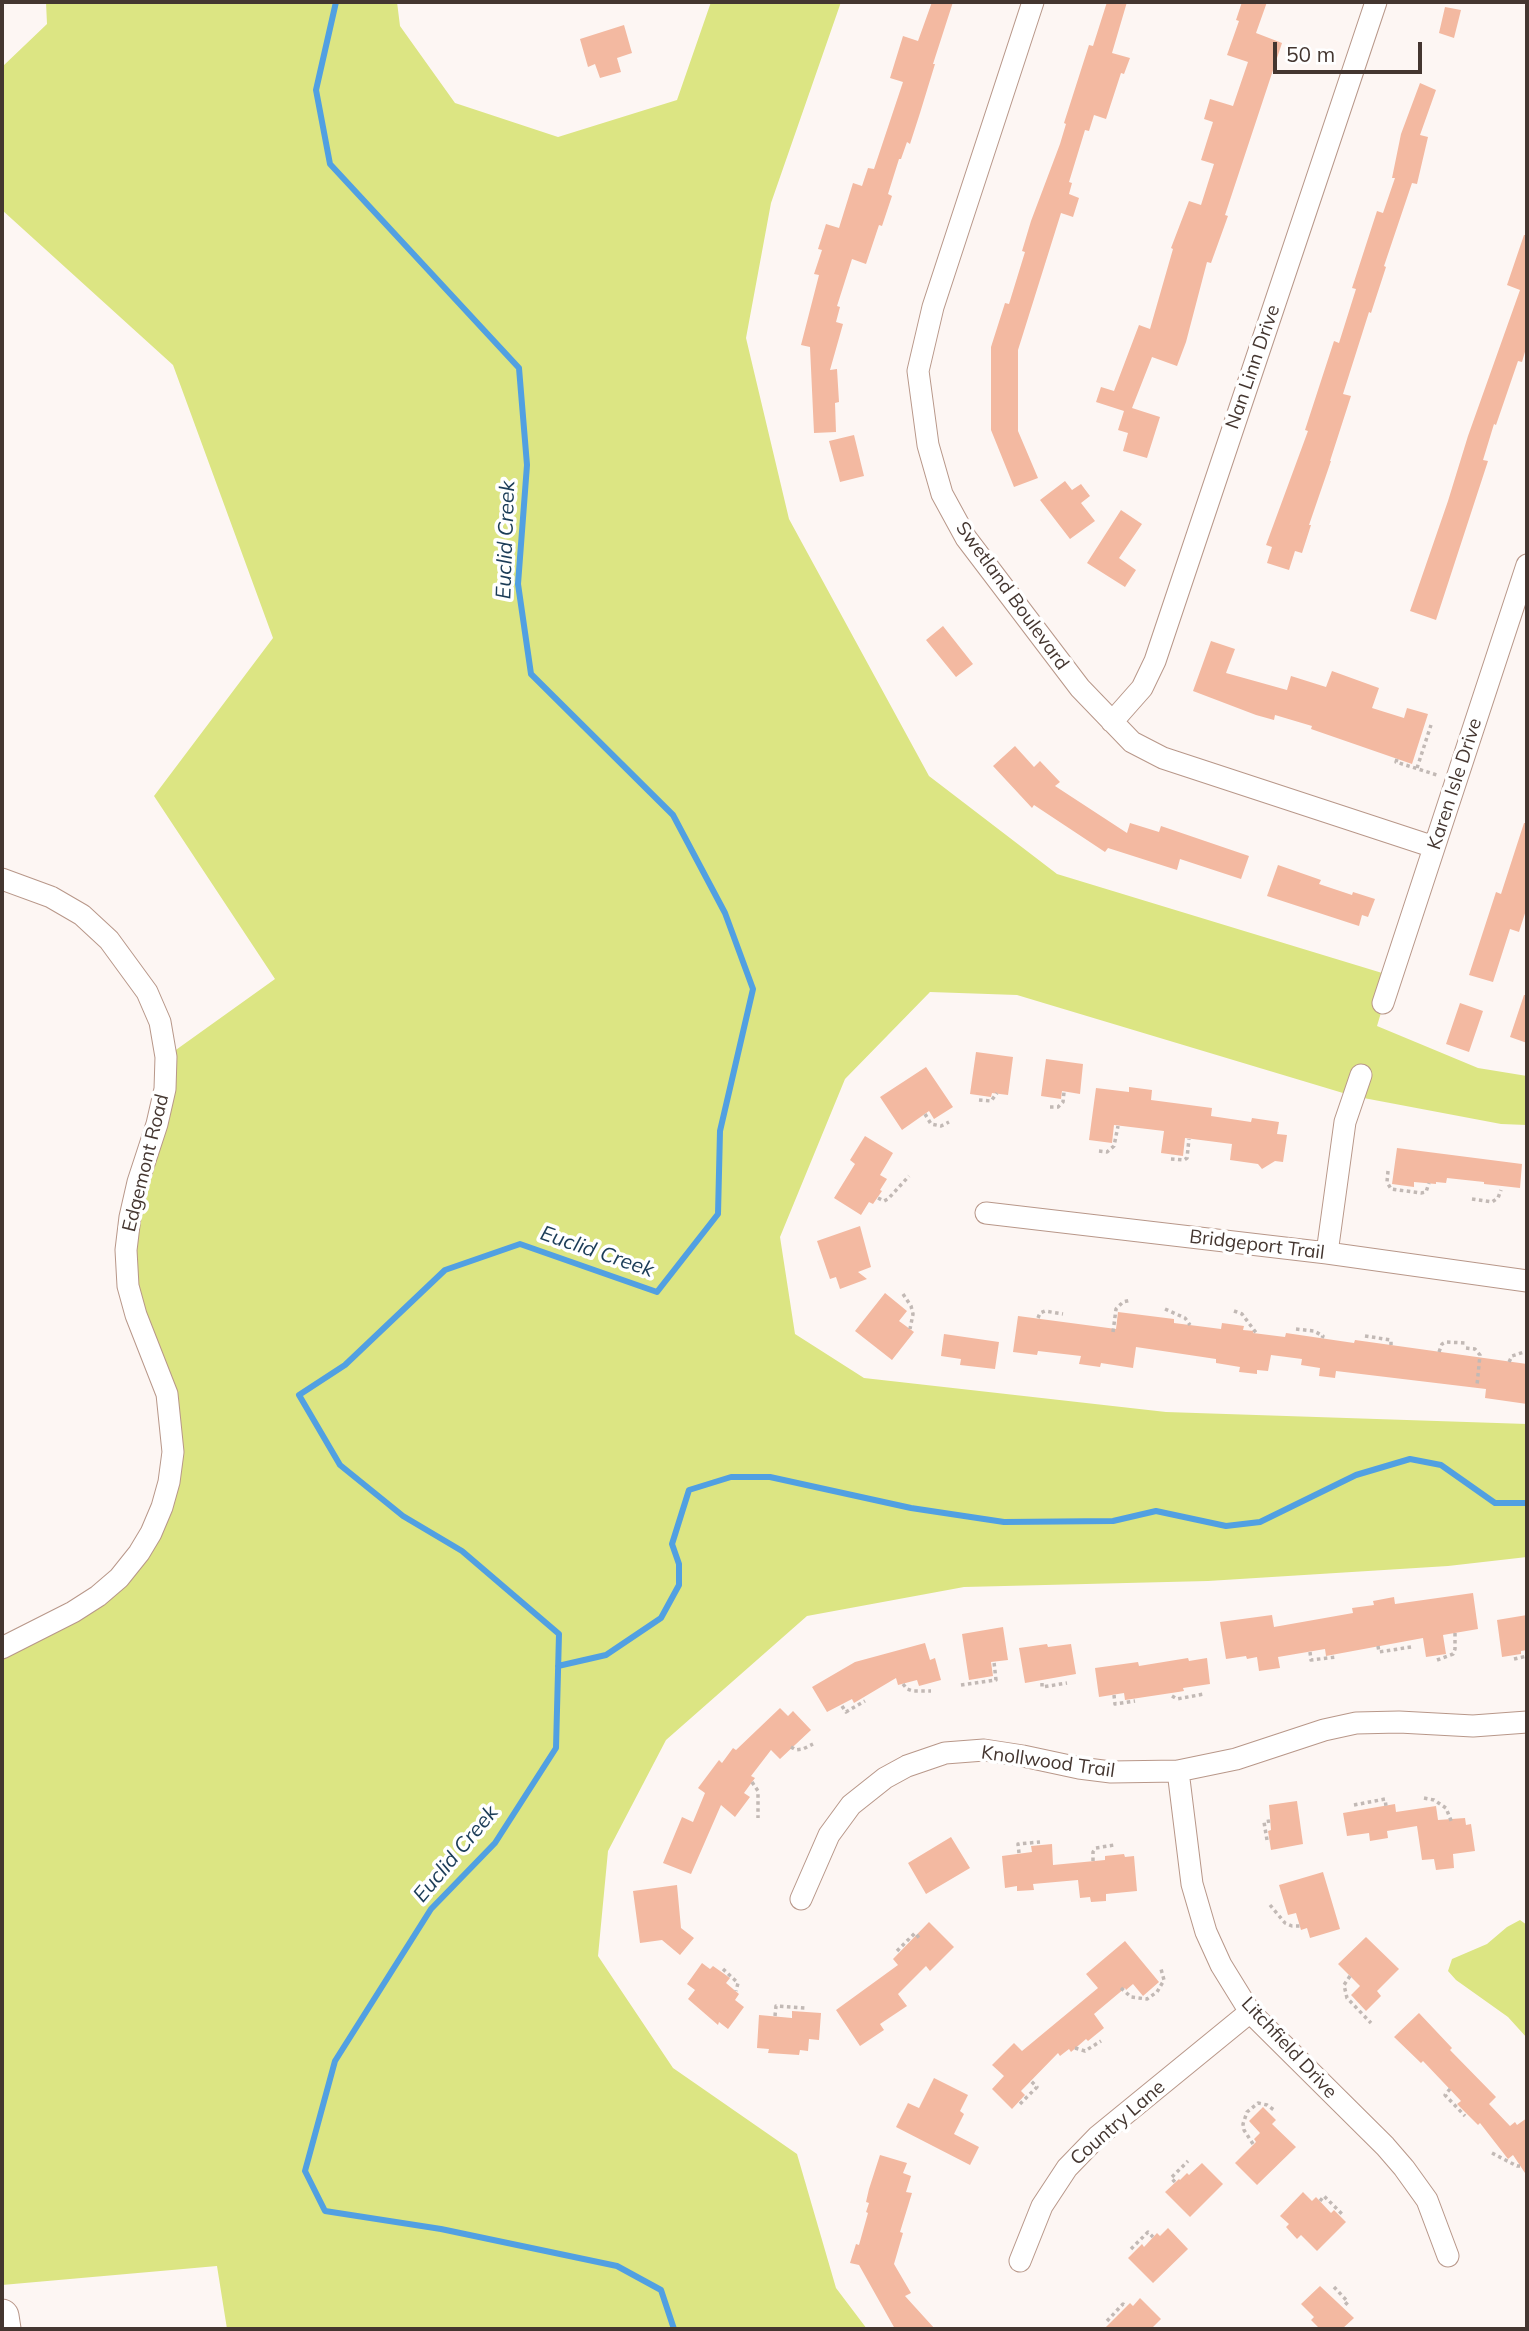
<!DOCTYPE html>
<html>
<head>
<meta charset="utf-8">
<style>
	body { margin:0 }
	#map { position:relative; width:1529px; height:2331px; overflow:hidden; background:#fdf6f3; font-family:Mulish,sans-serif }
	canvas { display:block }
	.frame { position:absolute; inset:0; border:4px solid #443630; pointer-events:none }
	.scale { position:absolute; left:1273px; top:42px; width:149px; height:32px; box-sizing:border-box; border:4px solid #443630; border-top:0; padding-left:9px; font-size:21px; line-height:24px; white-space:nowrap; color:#443630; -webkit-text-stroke:5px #fff; paint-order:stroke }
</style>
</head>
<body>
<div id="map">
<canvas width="1529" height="2331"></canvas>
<div class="frame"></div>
<div class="scale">50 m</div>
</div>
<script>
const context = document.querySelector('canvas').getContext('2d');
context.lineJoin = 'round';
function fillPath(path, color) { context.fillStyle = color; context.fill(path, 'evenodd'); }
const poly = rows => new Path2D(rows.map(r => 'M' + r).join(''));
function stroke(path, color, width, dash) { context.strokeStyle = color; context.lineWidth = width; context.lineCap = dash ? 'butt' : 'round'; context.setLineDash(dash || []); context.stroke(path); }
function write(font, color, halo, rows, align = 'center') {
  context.font = font + ' Mulish,sans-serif'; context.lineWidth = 7; context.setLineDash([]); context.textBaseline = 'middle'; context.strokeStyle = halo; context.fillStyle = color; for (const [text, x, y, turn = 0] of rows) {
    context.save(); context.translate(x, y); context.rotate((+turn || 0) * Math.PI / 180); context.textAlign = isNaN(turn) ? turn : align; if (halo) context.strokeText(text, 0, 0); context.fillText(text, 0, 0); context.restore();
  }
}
fillPath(poly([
	[46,2,397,2,400,26,455,103,558,137,677,100,711,2,841,2,771,203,746,338,789,519,929,776,1057,874,1392,976,1377,1026,1478,1068,1527,1076,1527,1125,1501,1124,1353,1096,1017,995,930,992,845,1079,780,1237,795,1334,864,1378,1166,1412,1527,1424,1527,1557,1448,1566,1208,1581,964,1587,807,1616,666,1740,608,1851,598,1956,673,2068,797,2154,836,2288,867,2329,227,2329,217,2266,2,2285,2,1648,73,1612,139,1553,173,1452,128,1286,166,1057,275,979,154,796,273,638,173,365,2,210,2,67,47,24],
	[1520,1920,1527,1925,1527,2038,1508,2017,1456,1980,1448,1971,1452,1959,1487,1944,1507,1927]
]), '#dce583');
stroke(poly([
	[336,2,316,90,330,164,519,368,527,465,518,584,531,674,673,815,725,913,753,989,720,1131,718,1214,657,1292,520,1244,445,1270,345,1365,299,1395,340,1465,403,1516,462,1551,559,1634,556,1748,495,1843,431,1909,335,2061,305,2171,325,2211,441,2229,617,2266,661,2290,674,2329],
	[558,1666,606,1655,661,1618,679,1585,679,1564,672,1544,689,1490,731,1477,770,1477,911,1508,1004,1522,1113,1521,1156,1511,1226,1526,1260,1522,1356,1475,1410,1459,1441,1465,1495,1503,1527,1503]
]), '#51a0e2', 6);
fillPath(poly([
	[932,2,953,2,933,64,935,64,920,113,910,144,907,142,901,159,899,159,888,194,892,196,882,226,879,225,866,264,852,259,837,306,840,307,836,322,843,324,830,370,837,369,839,402,835,403,836,432,814,433,810,347,801,345,819,275,814,274,822,250,818,249,826,224,839,228,853,183,862,186,868,168,874,169,903,82,890,78,903,36,918,41],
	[1107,2,1127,2,1112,53,1130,58,1124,74,1121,73,1106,119,1094,115,1089,131,1085,130,1069,182,1072,183,1069,194,1079,198,1073,217,1061,213,1018,350,1018,431,1038,478,1014,487,991,430,991,347,1005,303,1009,304,1025,252,1022,251,1031,221,1060,144,1066,124,1064,123,1089,45,1093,46],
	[1242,2,1267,2,1256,33,1282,43,1225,215,1228,216,1211,263,1207,262,1186,342,1177,366,1152,357,1132,408,1160,417,1147,458,1123,451,1128,433,1118,430,1124,411,1096,402,1101,387,1114,391,1139,325,1150,329,1173,249,1171,248,1189,201,1201,205,1214,164,1201,160,1213,122,1204,119,1210,99,1233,106,1248,62,1227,55,1239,21,1236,20],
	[1445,7,1461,10,1454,38,1439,33],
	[624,25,632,53,617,58,621,72,600,78,595,64,588,67,580,39],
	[1420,83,1436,90,1420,135,1428,137,1417,184,1412,183,1384,266,1386,267,1371,313,1369,312,1343,394,1351,396,1330,461,1331,461,1309,525,1311,525,1302,553,1295,551,1289,570,1267,563,1272,547,1266,545,1308,431,1305,430,1334,341,1339,343,1356,289,1352,288,1377,211,1383,213,1395,178,1392,178,1401,134],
	[1524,235,1527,235,1527,345,1522,362,1518,361,1496,425,1494,424,1483,460,1488,461,1436,620,1410,611,1448,501,1468,436,1520,290,1507,285],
	[854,435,864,476,840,482,829,441],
	[1065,481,1072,490,1081,484,1090,496,1081,503,1095,521,1070,539,1040,500],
	[1121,510,1142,524,1119,558,1136,570,1125,587,1087,563],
	[943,626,973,664,956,677,926,640],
	[1211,641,1235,649,1226,673,1287,690,1291,676,1326,687,1332,671,1379,688,1372,708,1404,718,1407,708,1428,714,1412,764,1311,729,1312,726,1275,715,1274,720,1256,715,1193,691],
	[1015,746,1034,767,1040,761,1060,782,1055,786,1127,833,1130,823,1159,832,1161,826,1249,856,1241,879,1180,859,1177,870,1108,848,1105,852,1034,805,1032,808,993,766],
	[1524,823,1527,823,1527,907,1519,932,1510,929,1493,982,1469,975,1496,892,1501,894],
	[1278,865,1321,880,1319,884,1352,895,1353,892,1375,899,1368,917,1362,915,1359,926,1267,896],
	[1524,995,1527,995,1527,1043,1510,1037],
	[1460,1003,1483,1011,1469,1052,1446,1044],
	[976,1052,1013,1057,1008,1095,992,1093,991,1097,970,1094],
	[1046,1059,1083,1064,1080,1094,1062,1091,1061,1099,1041,1096],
	[926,1067,953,1107,934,1119,929,1111,902,1130,880,1097],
	[1129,1087,1152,1090,1151,1100,1212,1108,1211,1116,1251,1122,1252,1118,1279,1122,1277,1134,1287,1135,1283,1162,1275,1161,1262,1169,1258,1164,1230,1160,1232,1144,1185,1138,1183,1156,1161,1153,1164,1131,1114,1125,1112,1143,1089,1140,1096,1088,1129,1092],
	[865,1136,893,1153,880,1175,887,1179,880,1190,882,1191,873,1204,869,1202,861,1215,834,1198,855,1164,850,1160],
	[1397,1148,1522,1164,1520,1188,1484,1184,1484,1182,1447,1178,1446,1183,1436,1182,1436,1184,1414,1182,1414,1187,1392,1184],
	[860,1226,871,1267,858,1272,867,1279,840,1289,836,1277,830,1279,817,1241],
	[885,1293,907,1311,899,1321,914,1332,892,1360,855,1331],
	[1118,1312,1174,1319,1174,1323,1221,1329,1222,1323,1244,1326,1243,1330,1254,1331,1253,1333,1285,1337,1286,1333,1354,1343,1355,1340,1527,1364,1527,1404,1485,1398,1486,1389,1336,1371,1335,1378,1319,1376,1320,1368,1301,1365,1302,1359,1271,1355,1268,1371,1257,1370,1257,1374,1239,1372,1240,1367,1216,1363,1216,1359,1136,1347,1133,1368,1101,1363,1100,1367,1079,1364,1081,1356,1038,1351,1037,1355,1013,1352,1018,1316,1116,1329],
	[944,1334,999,1342,995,1369,960,1365,961,1359,941,1356],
	[1473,1593,1478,1629,1443,1635,1446,1654,1426,1657,1423,1638,1326,1656,1325,1649,1278,1657,1280,1668,1259,1671,1257,1657,1247,1659,1246,1656,1226,1659,1220,1622,1272,1615,1274,1627,1353,1613,1352,1608,1374,1605,1373,1601,1394,1597,1395,1604],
	[1527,1615,1527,1650,1521,1651,1521,1654,1502,1657,1497,1620],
	[1003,1627,1008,1660,991,1662,993,1676,969,1680,962,1634],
	[925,1643,930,1660,935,1658,941,1680,919,1686,917,1680,898,1685,896,1678,854,1703,852,1699,827,1712,812,1687,855,1662],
	[1047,1644,1048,1647,1071,1644,1076,1674,1025,1683,1019,1648],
	[1188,1658,1189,1661,1207,1658,1210,1684,1183,1688,1184,1691,1178,1692,1125,1700,1124,1693,1099,1697,1095,1668,1138,1662,1139,1666],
	[780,1708,788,1716,793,1711,811,1730,780,1759,771,1750,751,1776,755,1778,744,1793,750,1797,735,1817,721,1805,691,1874,663,1863,682,1817,693,1822,705,1793,698,1788,719,1760,722,1763,733,1748,736,1750],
	[1297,1801,1303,1844,1271,1850,1268,1831,1271,1830,1269,1805],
	[1395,1804,1396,1812,1436,1806,1438,1820,1465,1818,1466,1825,1471,1824,1475,1851,1453,1854,1454,1868,1436,1870,1434,1859,1422,1860,1417,1826,1387,1831,1388,1838,1370,1841,1369,1833,1347,1836,1343,1813],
	[951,1837,970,1868,926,1894,908,1863],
	[1052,1844,1053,1865,1105,1860,1105,1856,1124,1854,1125,1857,1134,1856,1137,1891,1106,1894,1106,1901,1091,1902,1090,1897,1080,1898,1078,1880,1033,1884,1034,1890,1017,1891,1017,1886,1005,1888,1002,1856,1032,1852,1031,1846],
	[1323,1872,1340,1929,1310,1938,1307,1928,1301,1930,1296,1913,1288,1915,1279,1885],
	[677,1885,681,1928,694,1938,680,1955,662,1940,640,1943,633,1891],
	[929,1922,954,1947,930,1971,926,1966,898,1994,907,2006,880,2024,884,2030,860,2046,836,2010,898,1965,893,1959],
	[1366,1937,1399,1969,1377,1991,1381,1996,1366,2011,1351,1995,1360,1986,1338,1964],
	[1125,1941,1159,1982,1143,1996,1133,1984,1126,1990,1125,1988,1094,2014,1104,2028,1088,2041,1086,2039,1071,2052,1069,2049,1060,2056,1058,2053,1021,2091,1025,2095,1012,2109,992,2089,1004,2076,992,2065,1014,2043,1022,2051,1098,1988,1086,1974],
	[702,1963,710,1969,713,1966,730,1978,726,1983,739,1994,735,2000,744,2007,728,2029,719,2022,718,2025,688,1999,695,1990,687,1984],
	[792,2011,821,2013,819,2040,809,2039,808,2051,800,2050,799,2055,768,2053,769,2049,757,2048,759,2015,792,2018],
	[1419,2013,1452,2048,1450,2050,1496,2097,1489,2104,1510,2126,1515,2122,1517,2125,1527,2118,1527,2176,1513,2155,1508,2159,1480,2123,1478,2125,1457,2104,1461,2101,1423,2061,1421,2063,1394,2037],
	[934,2078,968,2095,960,2111,964,2114,954,2134,979,2147,970,2165,896,2127,908,2103,919,2108],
	[1263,2107,1276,2120,1272,2124,1296,2147,1257,2185,1235,2163,1256,2142,1254,2139,1260,2133,1249,2121],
	[880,2155,907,2163,903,2173,911,2176,906,2192,912,2193,900,2232,903,2233,894,2264,911,2293,905,2296,935,2329,895,2329,859,2265,850,2263,856,2244,859,2245,868,2213,866,2212,869,2203,866,2202,869,2189],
	[1202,2163,1223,2184,1190,2217,1165,2192,1179,2179,1180,2180,1187,2173,1189,2175],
	[1303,2192,1312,2201,1316,2197,1331,2213,1334,2210,1346,2222,1317,2251,1301,2235,1297,2239,1286,2227,1289,2224,1280,2216],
	[1168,2228,1188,2249,1153,2283,1128,2258,1142,2244,1144,2247,1157,2233,1160,2236],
	[1320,2286,1354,2318,1342,2329,1320,2329,1311,2320,1314,2317,1301,2304],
	[1140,2298,1161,2319,1151,2329,1104,2329,1130,2303,1133,2306]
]), '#f3b9a1');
const street = poly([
	[1033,2,933,307,918,371,928,445,942,494,966,538,1080,688,1132,742,1163,758,1434,847],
	[1112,722,1142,688,1155,661,1376,2],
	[2,879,51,897,82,915,109,940,147,992,160,1022,166,1057,165,1089,157,1124,138,1182,130,1217,126,1250,128,1286,136,1315,167,1394,173,1452,169,1482,162,1507,151,1533,139,1553,119,1578,98,1596,73,1612,2,1648],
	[1383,1003,1527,565],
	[986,1213,1327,1253,1527,1281],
	[1327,1253,1345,1122,1361,1075],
	[1178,1771,1192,1884,1206,1932,1221,1965,1250,2012,1385,2146,1404,2168,1427,2200,1448,2256],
	[801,1899,829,1835,851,1805,885,1778,907,1766,945,1753,984,1750,1023,1756,1079,1768,1111,1772,1178,1771,1236,1759,1324,1730,1356,1723,1399,1722,1473,1726,1527,1722],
	[1020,2261,1042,2206,1067,2168,1097,2137,1250,2012]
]);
const primary = poly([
	[2,2316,4,2329]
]);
stroke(street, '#b89789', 23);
stroke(primary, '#b89789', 35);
stroke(poly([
	[1397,759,1396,762,1437,775],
	[1417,768,1431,725],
	[979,1100,991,1101,997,1093],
	[1050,1107,1058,1107,1063,1102,1064,1092],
	[925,1114,931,1124,941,1126,949,1122],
	[1099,1151,1107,1152,1114,1146,1118,1126],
	[1171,1159,1184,1160,1187,1158,1189,1139],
	[1388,1171,1387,1182,1391,1189,1421,1193,1426,1192,1429,1183],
	[878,1198,884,1201,888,1199,909,1176],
	[1472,1199,1492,1202,1498,1198,1501,1190],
	[903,1294,911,1306,913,1314,910,1329],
	[1165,1309,1185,1318,1190,1325],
	[1234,1311,1242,1314,1257,1334],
	[1038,1318,1040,1313,1045,1311,1063,1314],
	[1296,1329,1314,1331,1323,1336,1322,1338],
	[1113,1332,1116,1309,1123,1302,1131,1300],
	[1365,1336,1391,1340,1391,1345],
	[1466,1348,1475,1349,1480,1355,1477,1385],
	[1439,1352,1442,1344,1446,1342,1467,1343],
	[1509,1362,1512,1356,1527,1351],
	[1378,1646,1379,1652,1411,1647],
	[1310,1652,1311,1660,1336,1657],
	[1514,1659,1527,1656],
	[1437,1660,1453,1654,1455,1649,1455,1633],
	[1042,1683,1042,1687,1067,1683],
	[903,1684,907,1689,913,1691,931,1691],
	[961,1685,996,1680,994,1662],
	[1114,1695,1115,1704,1135,1701],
	[1172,1696,1177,1699,1204,1694],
	[842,1706,846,1712,865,1701],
	[791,1747,796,1750,803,1749,813,1744],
	[752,1782,758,1791,758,1818],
	[1424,1798,1434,1800,1446,1808,1452,1823],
	[1354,1805,1385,1799,1386,1806],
	[1267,1840,1264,1822,1270,1821],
	[1019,1853,1018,1844,1040,1842],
	[1093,1861,1093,1852,1096,1848,1114,1845],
	[1270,1905,1285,1923,1292,1926,1300,1926],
	[897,1951,915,1933,920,1939],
	[723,1969,738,1983,736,1991],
	[1350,1976,1344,1985,1347,1998,1371,2023],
	[1121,1988,1131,1997,1147,1999,1157,1992,1164,1980,1161,1969],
	[775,2016,776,2006,806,2008],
	[1075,2048,1085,2051,1101,2041],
	[1450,2089,1445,2095,1465,2116],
	[1020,2104,1037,2087,1031,2081],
	[1253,2144,1244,2130,1243,2124,1247,2112,1258,2103,1267,2105,1274,2110],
	[1492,2153,1517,2166,1520,2166],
	[1175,2182,1171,2178,1188,2161],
	[1320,2201,1324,2196,1342,2214],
	[1131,2249,1148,2232,1153,2237],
	[1334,2287,1348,2302,1343,2307],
	[1107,2321,1123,2304,1126,2307]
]), '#c2b9b5', 3.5, [3.5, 3.5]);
stroke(street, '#fff', 21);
stroke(primary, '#fff', 33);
write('19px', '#443630', '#fff', [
	["Nan Linn Drive",1253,367,-71],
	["Swetland Boulevard",1012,596,54],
	["Karen Isle Drive",1455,784,-72],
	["Edgemont Road",146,1163,-76],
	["Bridgeport Trail",1257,1245,7],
	["Knollwood Trail",1048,1762,8],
	["Litchfield Drive",1289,2048,47],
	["Country Lane",1118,2123,-41]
]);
write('italic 21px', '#1b3c57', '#fff', [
	["Euclid Creek",506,540,-88],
	["Euclid Creek",597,1252,19],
	["Euclid Creek",456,1854,-50]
]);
</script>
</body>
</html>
